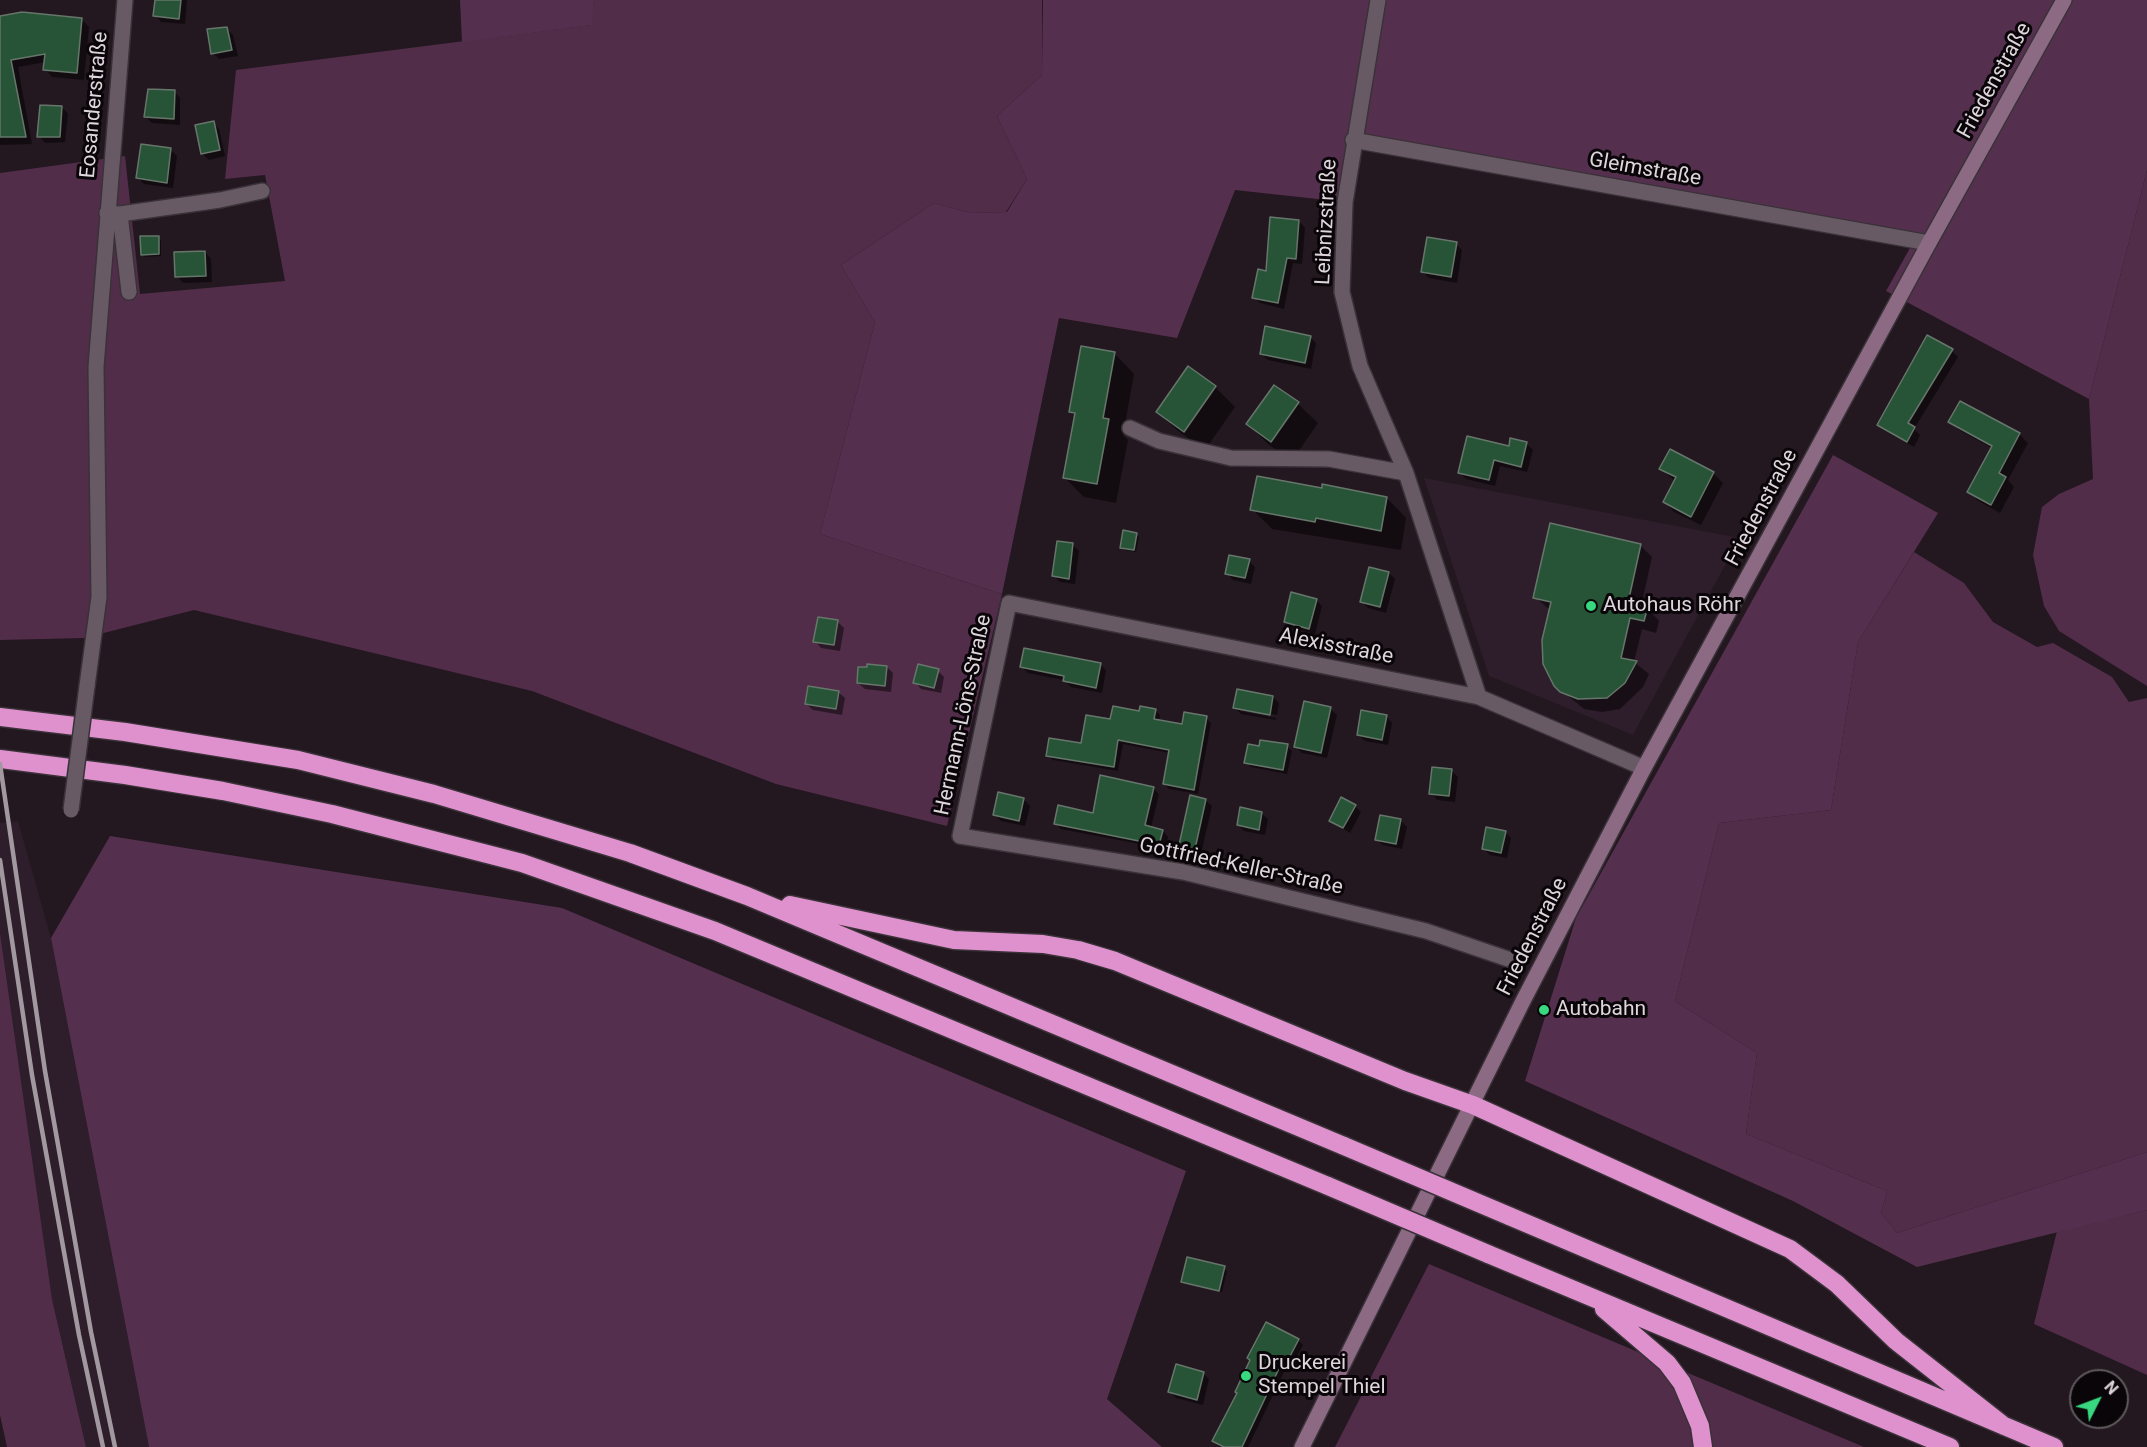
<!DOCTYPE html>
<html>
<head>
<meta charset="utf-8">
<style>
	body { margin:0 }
	#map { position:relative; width:2147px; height:1447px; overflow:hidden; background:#231720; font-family:Roboto,sans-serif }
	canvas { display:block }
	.north { position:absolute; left:2069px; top:1369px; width:60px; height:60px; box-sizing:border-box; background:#090508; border:2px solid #5e595d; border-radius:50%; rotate:48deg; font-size:16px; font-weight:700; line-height:24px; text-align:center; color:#ded6dc }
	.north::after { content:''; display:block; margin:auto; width:21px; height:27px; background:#37d880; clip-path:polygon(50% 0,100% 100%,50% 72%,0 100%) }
</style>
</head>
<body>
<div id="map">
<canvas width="2147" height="1447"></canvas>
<div class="north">N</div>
</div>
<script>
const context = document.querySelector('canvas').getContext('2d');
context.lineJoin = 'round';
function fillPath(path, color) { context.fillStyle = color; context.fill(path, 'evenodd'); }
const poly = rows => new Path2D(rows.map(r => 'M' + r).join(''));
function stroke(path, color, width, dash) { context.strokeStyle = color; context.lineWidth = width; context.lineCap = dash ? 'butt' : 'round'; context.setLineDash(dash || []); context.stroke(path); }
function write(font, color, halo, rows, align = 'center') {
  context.font = font + ' Roboto,sans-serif'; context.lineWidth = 6; context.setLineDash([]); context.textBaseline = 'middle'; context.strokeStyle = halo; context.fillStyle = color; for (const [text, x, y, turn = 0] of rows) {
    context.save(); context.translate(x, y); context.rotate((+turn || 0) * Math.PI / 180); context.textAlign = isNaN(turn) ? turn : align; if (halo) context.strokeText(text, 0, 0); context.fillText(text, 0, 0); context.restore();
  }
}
fillPath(poly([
	[1424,478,1740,538,1633,735,1489,676],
	[18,821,51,938,149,1447,86,1447,52,1299,0,933,0,823]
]), '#2e1d2a');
fillPath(poly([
	[594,0,1042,0,1042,75,997,116,1027,179,1006,212,971,213,934,203,841,265,875,322,820,534,1002,594,947,826,776,784,532,691,194,610,84,638,0,640,0,173,125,156,140,294,285,281,265,175,225,179,236,70,591,25],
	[2147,170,2147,686,2059,631,2044,606,2033,555,2042,507,2059,494,2093,479,2089,399],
	[1914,552,1964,583,1993,622,2037,647,2053,643,2112,677,2129,702,2147,698,2147,1152,1897,1233,1881,1213,1887,1191,1746,1134,1757,1053,1675,1001,1719,823,1831,810,1858,642],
	[0,933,52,1299,86,1447,7,1447,0,1415],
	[2147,1210,2147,1375,2034,1324,2057,1231],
	[1429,1264,1864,1447,1335,1447]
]), '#512d49');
fillPath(poly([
	[460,0,594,0,592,25,462,42],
	[1043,0,2147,0,2147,170,2089,399,1886,291,1915,239,1354,140,1345,202,1235,190,1177,338,1059,318,1002,594,820,534,875,322,841,265,934,203,971,213,1007,212,1027,179,997,116,1042,75],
	[1833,455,1938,513,1858,642,1831,810,1719,823,1675,1001,1757,1053,1746,1134,1887,1191,1881,1213,1897,1233,2147,1152,2147,1210,1917,1267,1793,1201,1525,1081,1576,918],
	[110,836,562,908,1186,1171,1107,1399,1162,1447,149,1447,51,938]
]), '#55304e');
fillPath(poly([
	[156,0,187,0,185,24,161,22,155,15],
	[0,17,81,19,89,27,84,80,52,77,45,69,46,62,18,67,32,144,0,145],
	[227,29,233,35,238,56,219,59,213,53],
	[174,91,180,98,180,125,152,123,146,117],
	[62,107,68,114,65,142,45,143,39,136],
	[213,123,219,129,225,156,209,160,202,153],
	[170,149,177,156,173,188,144,184,138,178],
	[1299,221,1305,228,1302,264,1293,263,1284,309,1260,303,1254,297],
	[158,237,161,240,161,256,145,257,142,254],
	[1456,244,1462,250,1457,283,1429,278,1423,272],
	[205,252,211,259,212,282,183,283,177,276],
	[1310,337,1316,343,1311,369,1268,360,1261,354],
	[1952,351,1958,357,1914,429,1920,435,1914,447,1885,431,1879,425],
	[1115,354,1134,374,1123,435,1128,440,1116,503,1084,497,1065,478,1076,417,1071,411],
	[1189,368,1215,387,1235,407,1205,450,1178,431,1158,412],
	[1274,387,1298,404,1318,423,1292,461,1268,444,1248,424],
	[1950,422,2019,434,2028,443,2008,480,2014,487,2000,513,1977,500,1968,491,1992,448,1959,430],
	[1526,443,1533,450,1527,472,1500,466,1495,486,1466,479,1460,473,1510,447],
	[1661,469,1713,473,1723,483,1701,525,1674,512,1665,502,1675,481],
	[1323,490,1387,498,1406,518,1401,550,1272,529,1252,509],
	[1137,534,1139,537,1136,552,1124,550,1121,547],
	[1072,544,1079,551,1075,584,1060,582,1054,576],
	[1640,545,1652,557,1641,607,1647,608,1659,621,1656,633,1642,629,1634,662,1649,674,1643,687,1620,709,1602,712,1584,709,1555,685,1550,610,1535,597],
	[1249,561,1255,567,1251,584,1233,580,1227,573],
	[1389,573,1395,579,1386,613,1368,608,1362,602],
	[1316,600,1322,606,1315,634,1292,628,1285,622],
	[819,619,838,622,844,628,840,651,821,648,815,641],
	[1100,664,1106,670,1102,693,1071,687,1064,680,1028,673,1021,666],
	[887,667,893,673,891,692,865,689,858,683],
	[938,671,944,677,941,693,921,689,915,682],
	[838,692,845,698,842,715,813,710,806,704],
	[1273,697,1279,703,1277,715,1240,708,1240,711,1276,718,1276,720,1241,714,1235,708],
	[1330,709,1337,715,1327,758,1302,753,1296,747],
	[1155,710,1160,715,1159,721,1183,726,1206,718,1211,723,1198,794,1169,789,1164,784,1170,753,1123,744,1118,771,1053,760,1048,755,1082,744,1111,721],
	[1386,716,1392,723,1388,745,1365,741,1358,735],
	[1287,746,1292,751,1287,774,1251,767,1246,762],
	[1452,771,1458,777,1455,802,1437,800,1431,793],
	[1153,788,1159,794,1151,828,1163,831,1168,837,1165,849,1061,829,1056,824,1095,814],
	[1023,799,1030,806,1025,826,1001,821,994,814],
	[1205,800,1212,806,1201,854,1187,851,1181,844],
	[1355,806,1361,812,1350,833,1330,820],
	[1261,813,1268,819,1265,835,1244,831,1238,825],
	[1400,820,1407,827,1402,849,1383,845,1376,839],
	[1505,832,1511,838,1507,858,1490,855,1484,849],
	[1224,1268,1227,1271,1222,1292,1183,1281],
	[1298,1340,1303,1345,1293,1364,1289,1362,1248,1447,1219,1446,1214,1441],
	[1203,1373,1209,1379,1203,1405,1176,1398,1170,1392]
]), '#0007');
const building = poly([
	[155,0,181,0,179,19,153,16,155,0],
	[22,12,82,18,77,73,43,70,45,54,11,60,26,137,0,137,0,16,22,12],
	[227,27,232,50,211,54,207,29,227,27],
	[148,89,175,90,174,119,144,117,148,89],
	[40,105,62,106,60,137,37,137,40,105],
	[214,121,220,150,201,154,195,125,214,121],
	[141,144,171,148,167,183,136,178,141,144],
	[1270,217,1299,220,1296,259,1287,258,1278,303,1252,298,1258,269,1266,271,1270,217],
	[140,236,159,236,159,254,141,255,140,236],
	[1427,237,1457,242,1451,277,1421,272,1427,237],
	[205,251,206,276,175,277,174,252,205,251],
	[1265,326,1311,336,1305,363,1260,354,1265,326],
	[1927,335,1953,349,1908,423,1915,427,1907,442,1877,425,1927,335],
	[1081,346,1115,352,1103,418,1109,419,1097,484,1063,478,1075,413,1069,412,1081,346],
	[1188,366,1216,386,1184,432,1156,412,1188,366],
	[1274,385,1299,402,1271,442,1246,424,1274,385],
	[1960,401,2020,433,1999,473,2006,477,1991,505,1967,492,1992,446,1948,422,1960,401],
	[1467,436,1509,446,1510,438,1527,442,1521,467,1494,460,1489,480,1458,473,1467,436],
	[1670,449,1714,472,1691,517,1663,502,1676,477,1659,469,1670,449],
	[1257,476,1322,488,1322,484,1387,497,1381,531,1316,518,1315,522,1250,510,1257,476],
	[1550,523,1641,544,1628,603,1648,607,1644,621,1630,618,1621,658,1637,661,1625,683,1607,698,1578,699,1560,692,1554,686,1543,664,1542,640,1551,602,1533,598,1550,523],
	[1123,530,1137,533,1134,550,1120,548,1123,530],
	[1057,541,1073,543,1069,579,1052,576,1057,541],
	[1229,555,1250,559,1245,578,1225,574,1229,555],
	[1369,567,1389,572,1380,607,1360,602,1369,567],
	[1291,592,1317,599,1309,629,1284,622,1291,592],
	[818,617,838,620,834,645,813,642,818,617],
	[1024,648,1101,663,1096,688,1063,681,1064,676,1020,667,1024,648],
	[867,664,887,666,885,686,857,683,858,667,867,667,867,664],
	[918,664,939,669,934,688,913,683,918,664],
	[808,686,839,691,836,709,805,704,808,686],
	[1237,689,1273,696,1270,715,1233,708,1237,689],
	[1304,701,1331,707,1321,753,1294,747,1304,701],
	[1113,706,1139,711,1140,706,1156,709,1154,719,1182,724,1184,712,1207,716,1194,790,1163,784,1169,750,1118,740,1114,767,1046,756,1049,738,1081,743,1086,715,1110,719,1113,706],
	[1361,710,1387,715,1382,740,1357,735,1361,710],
	[1260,740,1288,744,1283,770,1244,763,1248,744,1259,746,1260,740],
	[1432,767,1452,769,1449,796,1429,794,1432,767],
	[1100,775,1154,787,1145,825,1163,830,1159,845,1054,824,1058,805,1093,813,1100,775],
	[998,792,1024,798,1019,821,993,815,998,792],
	[1190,795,1206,799,1195,849,1179,845,1190,795],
	[1341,797,1356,805,1343,828,1329,821,1341,797],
	[1240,807,1262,812,1259,830,1237,825,1240,807],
	[1380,815,1401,819,1396,844,1375,840,1380,815],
	[1486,827,1506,831,1501,853,1482,849,1486,827],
	[1187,1257,1225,1266,1219,1291,1181,1282,1187,1257],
	[1266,1322,1299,1339,1288,1360,1284,1358,1242,1447,1224,1447,1212,1441,1237,1393,1235,1392,1250,1360,1247,1358,1266,1322],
	[1176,1364,1204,1372,1197,1400,1168,1392,1176,1364]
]);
fillPath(building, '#275437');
stroke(building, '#66766b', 1.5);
const street = poly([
	[1378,0,1345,202,1342,292,1360,366,1406,473,1479,697],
	[1353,140,1929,243],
	[107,213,120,214,220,200,262,191],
	[120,214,129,292],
	[1130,428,1159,441,1231,458,1329,459,1406,473],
	[87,686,99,597,96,367,125,0],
	[1508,959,1426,931,1183,872,960,836,1009,603,1479,697,1644,768]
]);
const secondary = poly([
	[1302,1447,1523,1001,1644,768,1929,243,2064,0]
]);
const highway = poly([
	[0,717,125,732,298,760,434,794,630,853,747,896,1344,1146],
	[0,759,125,775,223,791,332,814,522,863,715,931,1328,1186],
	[790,905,954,940,1043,944,1078,950,1115,961,1405,1081,1473,1105,1790,1249,1837,1284,1896,1341,2004,1426],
	[1509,1216,2054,1447],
	[1488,1254,1950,1447],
	[1604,1309,1667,1363,1682,1383,1700,1426,1703,1447]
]);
stroke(street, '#3a3238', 18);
stroke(secondary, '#3a3238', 18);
stroke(highway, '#3a3238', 21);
stroke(street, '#685a65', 15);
stroke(secondary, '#8c6a84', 15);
stroke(highway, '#df91ce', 18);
stroke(poly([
	[0,764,45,1071,91,1332,115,1447],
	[0,860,32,1075,79,1335,103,1447]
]), '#a299a0', 4.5);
const streetBridge = poly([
	[71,810,87,686]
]);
const highwayBridge = poly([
	[1344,1146,1509,1216],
	[1328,1186,1488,1254]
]);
stroke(streetBridge, '#3a3238', 18, []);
stroke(highwayBridge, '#3a3238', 21, []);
stroke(streetBridge, '#685a65', 15);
stroke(highwayBridge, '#df91ce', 18);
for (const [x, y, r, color] of [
	[1591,606,6,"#37d880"],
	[1544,1010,6,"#37d880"],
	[1246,1376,6,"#37d880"]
]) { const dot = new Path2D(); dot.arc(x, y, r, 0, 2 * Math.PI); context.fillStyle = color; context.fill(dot); stroke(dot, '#090508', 2); }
write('21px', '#ded6dc', '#090508', [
	["Friedenstraße",1995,81,-61],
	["Eosanderstraße",95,105,-85],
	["Gleimstraße",1645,170,10],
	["Leibnizstraße",1327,222,-87],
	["Friedenstraße",1762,508,-62],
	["Alexisstraße",1336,647,11],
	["Hermann-Löns-Straße",964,715,-78],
	["Gottfried-Keller-Straße",1241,867,12],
	["Friedenstraße",1533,937,-63]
]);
write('21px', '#ded6dc', '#090508', [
	["Autohaus Röhr",1603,606],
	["Autobahn",1556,1010],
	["Druckerei",1258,1364],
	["Stempel Thiel",1258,1388]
], 'left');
</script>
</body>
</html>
